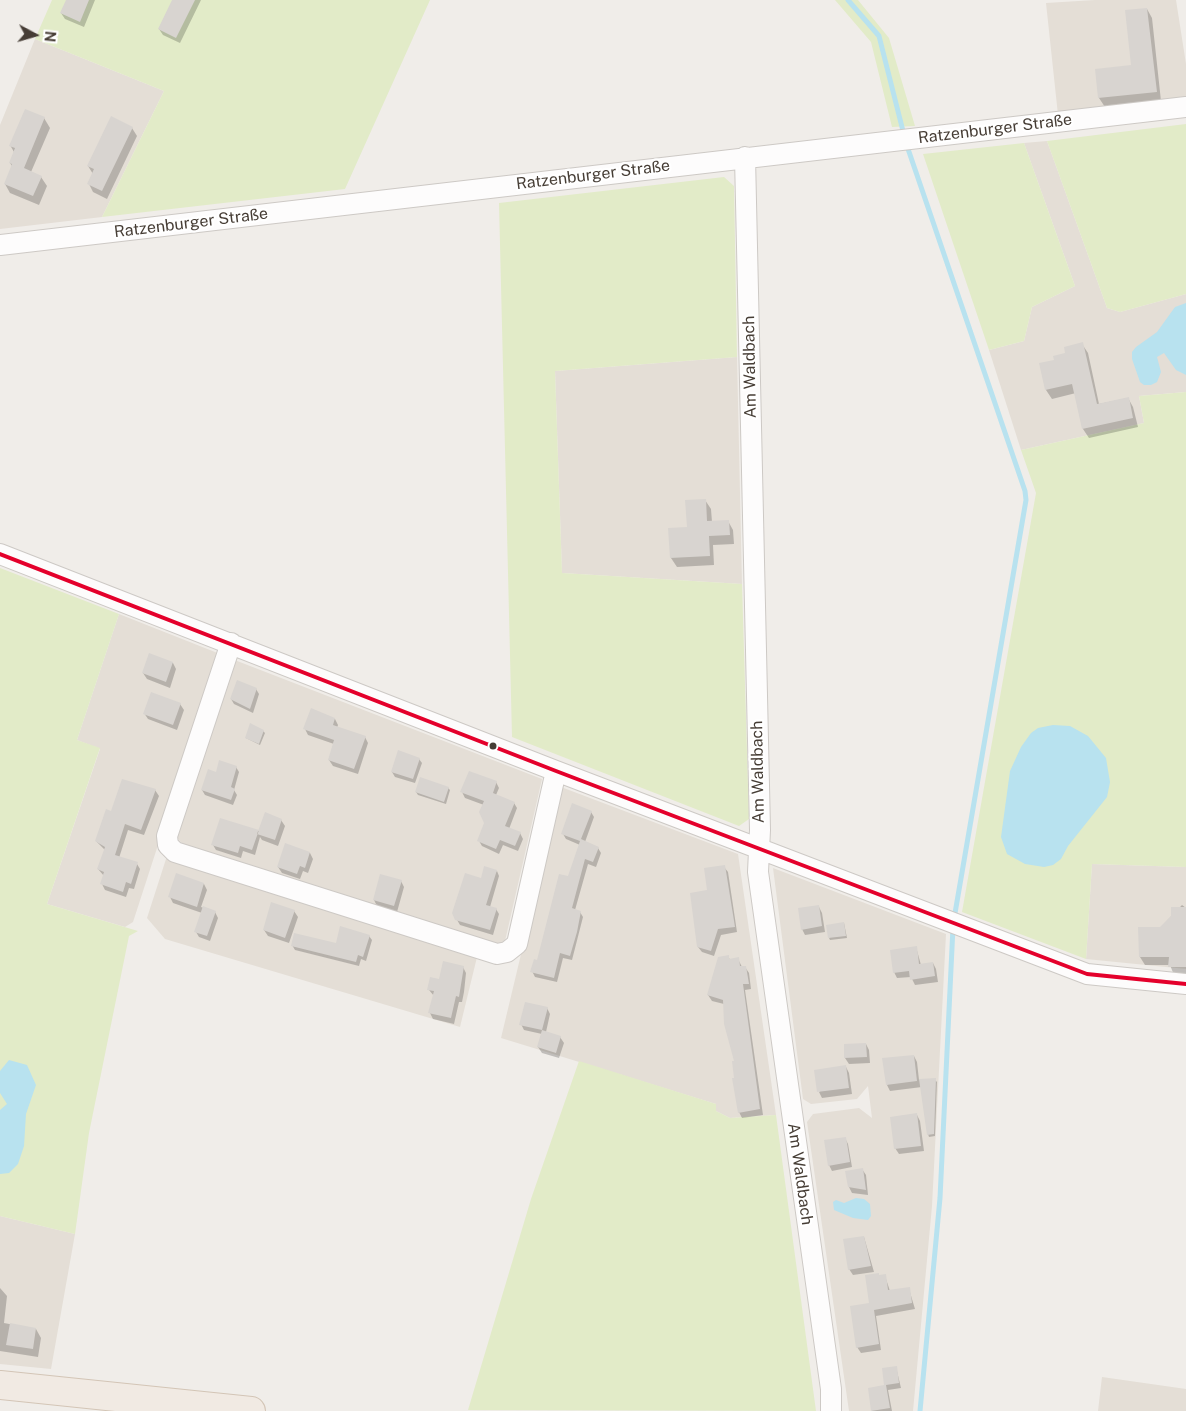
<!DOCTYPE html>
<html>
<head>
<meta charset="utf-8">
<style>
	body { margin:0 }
	#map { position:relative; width:1186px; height:1411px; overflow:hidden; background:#f0ede9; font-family:"Public Sans",sans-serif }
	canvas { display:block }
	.north { position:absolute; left:10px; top:10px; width:50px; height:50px; -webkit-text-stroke:4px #fff; paint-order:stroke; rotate:96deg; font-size:14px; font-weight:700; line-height:20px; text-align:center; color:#463d35 }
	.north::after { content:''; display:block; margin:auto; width:18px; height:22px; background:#463d35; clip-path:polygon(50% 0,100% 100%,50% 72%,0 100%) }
</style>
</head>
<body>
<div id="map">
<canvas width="1186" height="1411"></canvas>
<div class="north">N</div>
</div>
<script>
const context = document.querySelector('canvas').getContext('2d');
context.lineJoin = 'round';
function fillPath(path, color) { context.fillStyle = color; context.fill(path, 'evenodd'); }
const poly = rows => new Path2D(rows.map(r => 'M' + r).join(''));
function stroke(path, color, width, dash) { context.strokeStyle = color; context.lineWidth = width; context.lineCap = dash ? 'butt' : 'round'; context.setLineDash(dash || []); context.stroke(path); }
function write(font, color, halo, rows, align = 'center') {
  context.font = font + ' "Public Sans",sans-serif'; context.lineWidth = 4.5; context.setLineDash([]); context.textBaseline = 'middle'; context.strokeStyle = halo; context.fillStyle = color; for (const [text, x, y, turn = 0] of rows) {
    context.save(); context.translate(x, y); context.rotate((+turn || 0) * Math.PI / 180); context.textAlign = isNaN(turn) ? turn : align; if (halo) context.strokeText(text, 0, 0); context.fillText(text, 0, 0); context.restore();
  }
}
fillPath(poly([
	[1095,0,1176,0,1186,64,1186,98,1058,115,1046,3],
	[35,39,164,91,102,217,0,229,0,125],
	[1047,141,1107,308,1120,312,1186,294,1186,392,1139,396,1144,423,1021,450,989,350,1024,341,1032,307,1075,286,1024,143],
	[737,357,742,584,562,573,555,371],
	[119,614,220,654,133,922,125,927,47,904,100,749,77,740],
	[232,659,542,779,505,941,493,946,185,847,178,839,178,828],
	[561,787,738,854,776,1115,730,1118,716,1111,716,1104,501,1038],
	[170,857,478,953,460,1027,165,939,147,918,166,859],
	[1092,864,1186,867,1186,969,1086,959],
	[773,868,946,934,932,1206,913,1411,849,1411,807,1122,813,1114,859,1108,872,1118,868,1086,857,1099,811,1104,803,1099],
	[0,1216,75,1234,51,1369,0,1364],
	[1102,1377,1186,1389,1186,1411,1098,1411]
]), '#e4ded6');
fillPath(poly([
	[52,0,430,0,345,189,102,217,164,91,35,39],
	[835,0,858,0,889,38,915,126,892,127,871,42],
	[1186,124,1186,294,1120,312,1107,308,1047,141],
	[1024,143,1075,286,1032,307,1024,341,989,350,923,154],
	[724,177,734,186,737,357,555,371,562,573,742,584,749,819,739,826,512,737,499,203],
	[1186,392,1186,867,1092,864,1086,959,962,912,1036,493,1021,450,1144,423,1139,396],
	[0,568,119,614,77,740,100,748,47,904,138,931,129,936,89,1133,75,1234,0,1216],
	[579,1061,716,1104,716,1111,730,1118,776,1115,816,1411,468,1410,531,1199]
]), '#e2ebc8');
fillPath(poly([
	[1186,303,1186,375,1176,370,1164,353,1157,357,1161,372,1157,382,1151,385,1144,385,1140,382,1132,359,1132,352,1136,347,1157,332,1175,307],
	[1053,725,1070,726,1088,736,1106,758,1110,782,1107,797,1068,846,1061,859,1053,865,1044,867,1025,864,1007,854,1001,837,1010,771,1021,747,1031,733,1038,728],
	[9,1060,27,1065,36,1085,26,1114,24,1146,18,1164,9,1173,0,1174,0,1110,7,1104,0,1093,0,1071],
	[856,1198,864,1199,870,1204,871,1216,868,1220,853,1218,834,1210,833,1202,836,1200,844,1203]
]), '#b8e2ef');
fillPath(poly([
	[67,0,95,0,84,27,65,19,61,13],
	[173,0,201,0,180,43,163,35,159,29],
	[1147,9,1152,18,1161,101,1105,107,1099,98,1096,70,1132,66],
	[44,118,50,128,31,172,41,177,47,186,39,205,10,193,5,184,12,166,10,163,14,152,10,145],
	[132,128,137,136,107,199,93,192,89,184,93,174,88,166],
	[1082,344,1088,353,1099,404,1128,398,1133,407,1138,427,1089,438,1083,429,1076,393,1052,399,1046,390,1055,361],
	[705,500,711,509,712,522,728,521,733,530,734,544,713,545,714,565,677,567,671,558,669,530,688,528],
	[150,655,173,663,176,669,170,688,147,679,143,673],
	[256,689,259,694,253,713,234,704,231,699],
	[180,704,184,710,177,730,148,719,144,713],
	[335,719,338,725,337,728,365,737,368,743,358,774,333,766,329,760,334,744,308,735,305,729],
	[263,731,265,733,260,745,246,738],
	[419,759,422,763,415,783,395,777,392,772],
	[236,767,239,772,234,790,237,795,233,805,205,795,202,790,217,773],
	[496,782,499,788,496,795,514,803,517,808,509,829,520,833,523,839,518,851,503,845,499,854,482,846,479,841,485,823,484,805,465,798,462,792],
	[448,788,450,790,446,804,418,795,416,792],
	[155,790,159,796,144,835,128,830,119,858,137,864,140,869,134,889,129,888,126,897,105,890,102,884,104,876,98,869,105,850,96,841,111,813],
	[591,812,594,817,585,842,598,848,601,853,596,867,588,864,575,910,580,912,583,917,572,960,563,958,557,982,535,977,532,971,538,961,580,845,566,839,563,834],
	[281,820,285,826,278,846,262,840,260,837,255,855,243,851,241,858,216,850,213,845,258,831],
	[286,845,310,853,313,859,308,873,303,871,300,879,282,873,278,867],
	[724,867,728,872,737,932,721,935,714,956,702,952,698,947,709,891],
	[497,871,499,876,490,907,496,909,499,914,493,935,460,925,453,913],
	[401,881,404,887,397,912,377,906,374,900],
	[204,884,207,890,201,907,215,912,218,918,210,941,199,937,196,932,202,913,173,903,170,897],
	[1182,905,1186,908,1186,975,1174,975,1170,965,1145,965,1140,957,1160,928],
	[819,907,822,913,825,932,805,935,802,929],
	[294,911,298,917,289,943,268,936,264,930],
	[844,923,847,938,830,940,829,938],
	[369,936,372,940,366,961,361,959,359,966,295,950,292,945,336,944],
	[916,947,921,965,933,963,936,969,938,982,915,985,911,977,897,978,894,972],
	[728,956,730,960,738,959,742,967,745,967,749,973,751,989,745,990,763,1115,742,1118,739,1112,735,1062,724,1004,712,1001,708,995],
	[463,967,466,973,464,992,462,1002,459,1002,454,1024,433,1019,430,1013,434,996,429,990],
	[547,1008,550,1014,546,1032,560,1037,564,1043,559,1058,542,1053,538,1047,542,1034,524,1030,521,1024],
	[866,1044,869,1050,870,1063,849,1064,845,1058,845,1046],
	[914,1056,917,1062,919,1080,935,1080,937,1082,935,1136,929,1137,928,1134,922,1087,890,1091,887,1085],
	[846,1067,849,1073,852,1094,822,1098,819,1092],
	[917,1115,920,1121,924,1151,899,1154,895,1148],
	[845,1138,848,1144,852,1167,832,1171,829,1165],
	[862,1169,866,1175,868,1195,852,1193,849,1187],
	[864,1237,874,1272,853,1275,849,1269],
	[885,1276,890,1291,909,1289,915,1309,876,1316,881,1350,861,1353,857,1347,871,1304],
	[0,1288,7,1296,4,1323,36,1329,41,1338,38,1357,0,1351],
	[896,1367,901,1388,888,1390,892,1411,872,1411,869,1389,886,1386,883,1369]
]), '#0003');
stroke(poly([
	[848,0,879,36,904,135],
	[906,143,1025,491,1026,500,954,919],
	[920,1411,940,1198,953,927]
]), '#b8e2ef', 5);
fillPath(poly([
	[66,0,89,0,80,22,60,13],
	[172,0,195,0,176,38,158,29],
	[1147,8,1157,92,1098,98,1095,69,1131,65,1125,10],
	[25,109,45,117,24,168,42,176,33,196,4,184,12,164,9,163,15,148,9,146],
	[111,116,133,127,102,191,87,184,94,169,87,166],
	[1083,342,1097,404,1129,397,1133,418,1082,429,1072,384,1045,390,1039,363,1054,360,1053,356,1065,353,1064,347],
	[706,499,707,521,729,520,730,535,709,536,710,556,670,558,668,528,687,527,685,500],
	[149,653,173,662,166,682,142,673],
	[237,680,257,688,250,709,230,699],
	[151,692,181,703,173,725,143,714],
	[311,708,335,718,333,725,366,736,354,769,328,760,334,740,303,729],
	[250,723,264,730,259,744,245,738],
	[398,750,420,758,413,779,391,772],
	[219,760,237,766,231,787,235,789,231,800,201,790,208,769,216,772],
	[469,771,497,781,493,793,515,802,505,826,521,832,515,846,500,840,496,849,477,841,484,823,479,812,484,801,460,792],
	[420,777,449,787,444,802,415,792],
	[122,779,156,789,141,830,125,824,115,855,138,862,131,884,126,882,123,892,100,884,104,872,97,869,105,847,95,841,106,809,111,811],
	[572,803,592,811,581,839,599,847,593,862,585,859,572,908,581,911,577,932,570,956,560,953,554,978,530,972,534,959,537,960,559,874,568,876,580,841,561,834],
	[265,812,282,819,275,840,257,834],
	[220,818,259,830,252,850,240,846,238,853,211,845],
	[285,843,310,852,305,868,300,866,297,874,277,867],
	[725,865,735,927,718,929,711,951,697,947,690,893,707,890,704,868],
	[484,866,497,870,486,905,497,908,490,930,455,920,452,913,465,873,481,878],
	[176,873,204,883,197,907,168,897],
	[380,874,402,880,394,906,373,900],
	[271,902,295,910,285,938,263,930],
	[819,905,822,926,801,930,798,908],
	[203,906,216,911,207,936,194,932],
	[1171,907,1186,907,1186,967,1168,967,1169,957,1139,957,1138,927,1160,927,1171,916],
	[844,922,846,936,828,938,826,925],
	[340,926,370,935,363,957,358,955,356,962,291,946,294,933,336,943],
	[917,946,919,964,933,962,935,976,910,980,909,971,893,973,890,950],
	[729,955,729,959,739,957,740,966,746,966,749,984,743,984,760,1109,738,1113,732,1078,734,1078,732,1061,734,1061,724,1024,723,1000,707,995,718,957],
	[443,961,464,966,459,997,456,996,451,1018,428,1013,434,991,427,990,430,977,439,979],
	[525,1002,548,1007,542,1030,519,1025],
	[542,1030,561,1036,556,1053,537,1047],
	[866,1043,867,1057,844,1058,844,1044],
	[914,1055,917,1081,886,1085,882,1058],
	[846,1065,849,1088,817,1092,814,1070],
	[936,1078,934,1134,927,1135,919,1079],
	[917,1113,921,1146,894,1149,890,1117],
	[846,1137,850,1162,828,1166,824,1140],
	[863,1168,866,1190,848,1187,845,1171],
	[864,1236,871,1266,848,1270,843,1239],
	[879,1273,879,1275,886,1274,888,1290,910,1287,912,1303,874,1310,879,1344,856,1348,850,1306,869,1303,865,1275],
	[10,1323,36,1328,33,1349,6,1345],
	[897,1366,899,1383,886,1385,890,1408,871,1411,868,1388,884,1385,882,1368]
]), '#d8d4d0');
const minor = poly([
	[745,157,760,830,758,872,831,1389,831,1411],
	[0,245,1186,107],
	[0,554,556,771,1087,974,1186,984],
	[231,643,167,836,168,845,175,852,497,954,507,952,517,944,556,771]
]);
const primary = poly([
	[0,1385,251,1411]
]);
stroke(minor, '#cdc9c5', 22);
stroke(primary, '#d3c5b6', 30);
stroke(minor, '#fdfcfc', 20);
stroke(primary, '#f1eae3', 28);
stroke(poly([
	[0,554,556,771,1087,974,1186,984]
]), '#e4002b', 4);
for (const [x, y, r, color] of [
	[493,746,4.5,"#463d35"]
]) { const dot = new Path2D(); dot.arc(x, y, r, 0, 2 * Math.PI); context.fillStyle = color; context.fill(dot); stroke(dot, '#fff', 2); }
write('16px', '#463d35', '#fff', [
	["Ratzenburger Straße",995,129,-7],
	["Ratzenburger Straße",593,175,-7],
	["Ratzenburger Straße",191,223,-7],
	["Am Waldbach",750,367,-91],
	["Am Waldbach",758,772,-91],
	["Am Waldbach",800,1174,82]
]);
</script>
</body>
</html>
